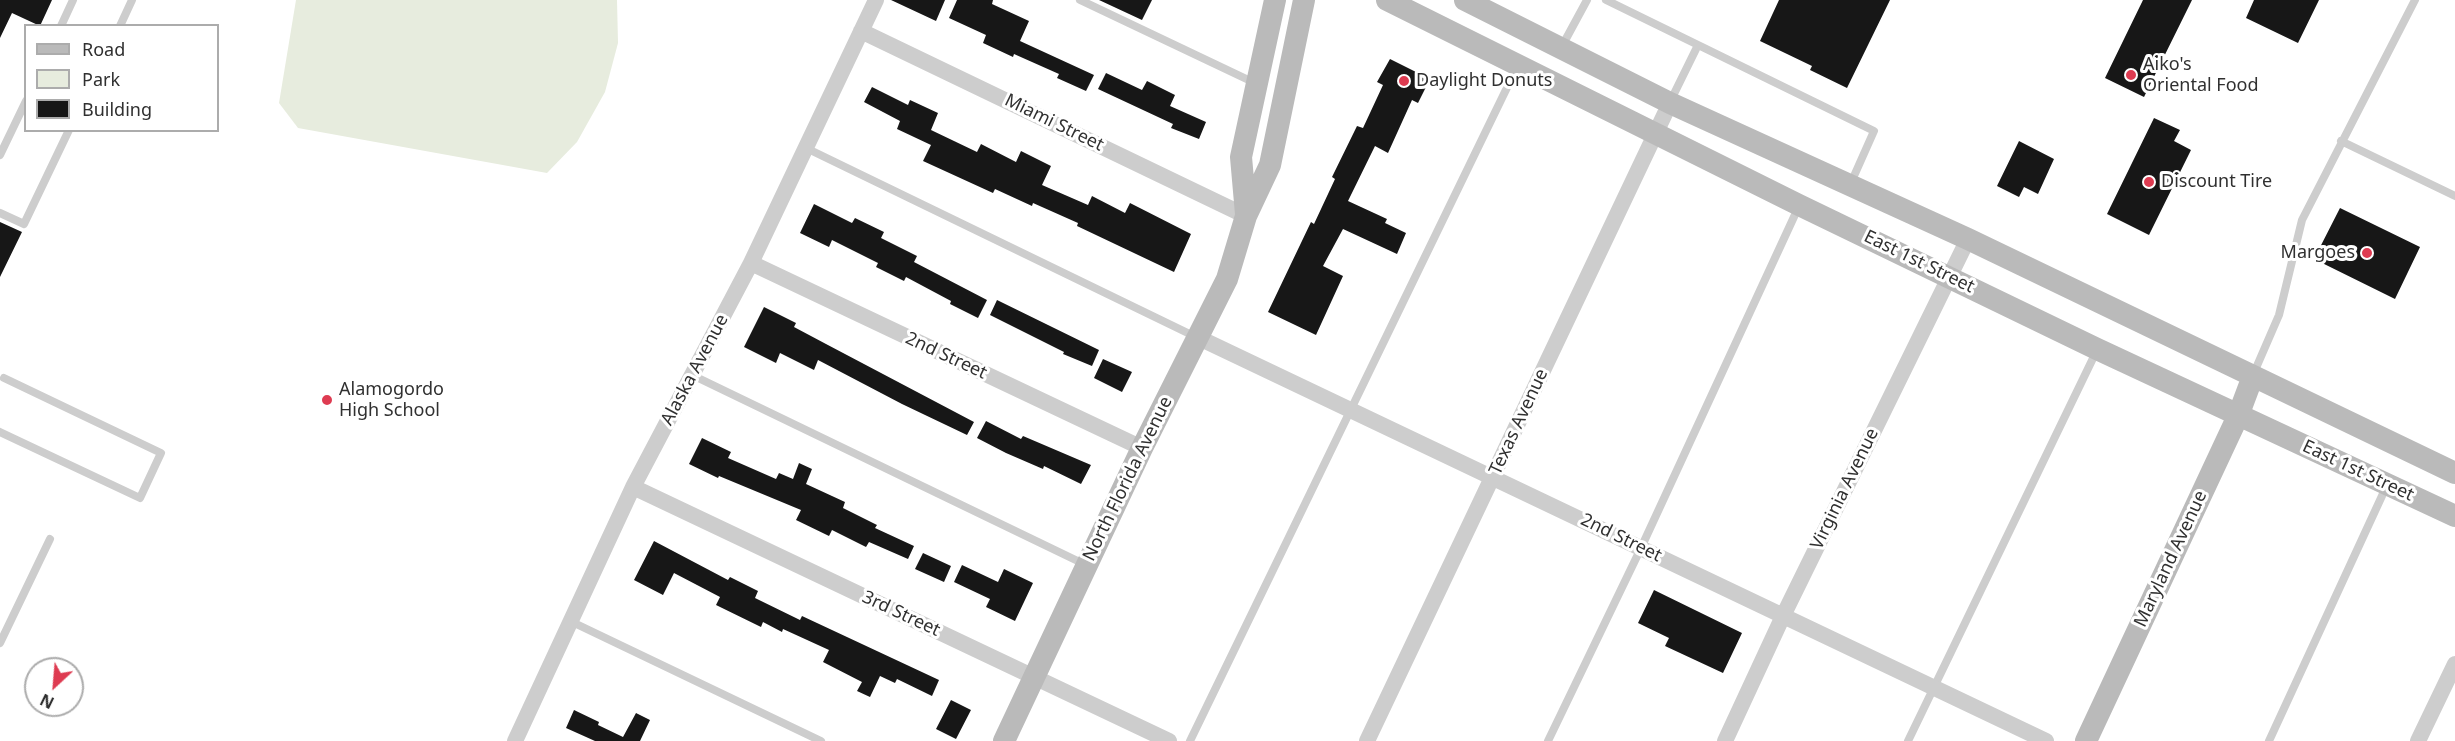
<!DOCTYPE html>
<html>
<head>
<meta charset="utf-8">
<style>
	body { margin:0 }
	#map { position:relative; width:2455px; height:741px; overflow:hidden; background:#fff; font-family:"Noto Sans",sans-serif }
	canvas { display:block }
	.legend { position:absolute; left:24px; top:24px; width:195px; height:108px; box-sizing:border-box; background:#fff; border:2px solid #acacac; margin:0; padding:8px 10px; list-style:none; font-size:18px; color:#303030 }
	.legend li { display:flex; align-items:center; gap:12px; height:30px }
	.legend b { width:30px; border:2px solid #acacac }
	.north { position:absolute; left:24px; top:657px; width:60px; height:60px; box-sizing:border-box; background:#fff; border:2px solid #acacac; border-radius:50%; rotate:206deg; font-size:16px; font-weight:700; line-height:24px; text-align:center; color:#303030 }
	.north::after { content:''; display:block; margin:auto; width:21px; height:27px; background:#de3b51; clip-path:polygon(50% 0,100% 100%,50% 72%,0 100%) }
</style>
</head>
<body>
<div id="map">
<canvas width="2455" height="741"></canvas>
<ul class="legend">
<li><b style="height:8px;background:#bababa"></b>Road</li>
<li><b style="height:16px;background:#e7ecde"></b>Park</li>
<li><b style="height:16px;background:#171717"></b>Building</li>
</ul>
<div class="north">N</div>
</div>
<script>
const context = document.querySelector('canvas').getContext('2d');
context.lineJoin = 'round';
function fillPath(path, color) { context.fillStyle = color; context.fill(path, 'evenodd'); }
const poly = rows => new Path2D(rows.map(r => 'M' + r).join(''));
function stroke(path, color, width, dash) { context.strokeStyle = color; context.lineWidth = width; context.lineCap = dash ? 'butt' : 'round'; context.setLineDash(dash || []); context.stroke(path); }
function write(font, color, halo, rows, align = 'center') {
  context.font = font + ' "Noto Sans",sans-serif'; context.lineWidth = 6; context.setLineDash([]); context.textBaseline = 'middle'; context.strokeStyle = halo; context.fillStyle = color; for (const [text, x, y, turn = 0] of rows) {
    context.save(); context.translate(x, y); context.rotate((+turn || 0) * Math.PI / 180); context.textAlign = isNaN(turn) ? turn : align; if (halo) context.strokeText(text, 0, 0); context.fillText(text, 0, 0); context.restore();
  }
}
fillPath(poly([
	[296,0,617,0,618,43,605,92,577,142,547,173,298,128,279,103]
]), '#e7ecde');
fillPath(poly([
	[0,0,52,0,40,26,12,13,0,38],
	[891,0,945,0,936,21],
	[957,0,993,0,992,4,1029,21,1020,41,1094,75,1086,91,1057,78,1059,74,1014,54,1013,57,983,43,986,35,949,18],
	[1099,0,1152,0,1142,20],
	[1779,0,1890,0,1847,88,1810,70,1812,66,1760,41],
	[2143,0,2192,0,2144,97,2105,78],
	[2254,0,2319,0,2298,43,2246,18],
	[1390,59,1430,79,1418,103,1412,100,1388,153,1375,146,1348,201,1387,219,1385,223,1406,233,1397,254,1343,229,1323,266,1343,276,1316,335,1268,312,1311,222,1314,224,1335,179,1332,177,1357,126,1363,128,1383,85,1377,82],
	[1106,73,1142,90,1147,81,1175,95,1170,106,1206,122,1199,139,1171,128,1173,124,1098,89],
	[872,87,908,105,910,100,938,113,931,130,977,152,981,144,1016,162,1021,151,1051,166,1042,185,1088,205,1092,196,1125,213,1130,203,1191,234,1174,272,1077,226,1078,223,1033,203,1032,206,995,189,993,193,923,161,931,145,897,129,900,121,864,102],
	[2154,118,2180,130,2174,141,2191,150,2149,235,2107,214],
	[2019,141,2054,159,2038,194,2024,187,2019,197,1997,186],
	[814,204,852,223,855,218,884,232,881,238,917,256,914,262,987,300,978,318,950,304,951,301,906,277,904,281,876,267,878,263,832,240,829,247,800,233],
	[2340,208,2420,247,2395,299,2314,259],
	[0,222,22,232,0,277],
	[997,300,1099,350,1092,366,1063,354,1064,352,990,315],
	[764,307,796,323,794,327,826,344,974,422,967,435,902,404,818,360,814,370,780,353,776,363,744,347],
	[1103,359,1132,372,1122,392,1094,378],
	[986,421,1021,439,1023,436,1091,465,1081,484,1044,466,1043,469,1006,453,977,438],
	[702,438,731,452,728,458,776,479,779,473,793,479,799,463,812,469,806,484,845,502,843,508,877,525,875,528,914,546,908,559,869,542,866,547,832,530,829,536,796,520,801,510,719,476,718,478,689,464],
	[654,541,728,580,730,577,758,591,755,598,800,620,802,616,939,680,932,696,897,679,895,683,880,676,870,697,857,691,862,682,823,662,829,650,783,629,782,632,763,622,761,627,716,605,720,597,674,573,663,595,634,580],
	[923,553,951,566,944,582,915,569],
	[962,565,998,582,1004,569,1033,583,1015,621,986,607,990,599,954,582],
	[1654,590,1742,633,1723,673,1665,646,1669,638,1638,623],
	[951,700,971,710,956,739,936,729],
	[574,710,599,722,598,725,623,737,636,713,650,720,640,741,595,741,566,728]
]), '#171717');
stroke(poly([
	[1080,0,1257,84],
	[1606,0,1874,131,1850,185],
	[61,26,73,0],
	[120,26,132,0],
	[1561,48,1587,0],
	[1670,102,1698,45],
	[2341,141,2455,196],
	[806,148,1196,337],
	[0,155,26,101],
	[0,213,24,224,69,130],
	[692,375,1086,565],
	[2253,375,2279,315,2302,220,2415,0],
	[0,432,140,498,161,453,4,378],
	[570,621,821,741],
	[0,643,50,539],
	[1190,741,1518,65],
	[1548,741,1641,548,1799,206],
	[1908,741,2097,350],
	[2269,741,2387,485]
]), '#cdcdcd', 8);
stroke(poly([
	[861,31,1246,216],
	[751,263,1142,448],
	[1197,337,2046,741],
	[633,487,1169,741],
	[515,741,633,487,751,263,876,0],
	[1367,741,1670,103],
	[1725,741,1783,616,1968,239],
	[2418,741,2455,664]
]), '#cdcdcd', 16);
stroke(poly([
	[1387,0,1799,205,2097,349,2455,516],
	[1465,0,1670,103,1968,239,2455,473],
	[1246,214,1241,157,1275,0],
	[1004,741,1142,448,1227,279,1246,216,1270,165,1304,0],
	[2086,741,2238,416,2253,376]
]), '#bababa', 22);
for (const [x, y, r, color] of [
	[2131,75,6,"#de3b51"],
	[1404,81,6,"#de3b51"],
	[2149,182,6,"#de3b51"],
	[2367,253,6,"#de3b51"],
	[327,400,6,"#de3b51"]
]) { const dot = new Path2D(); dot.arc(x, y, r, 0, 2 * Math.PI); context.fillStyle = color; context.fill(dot); stroke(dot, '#fff', 2); }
write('18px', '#303030', '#fff', [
	["Aiko's",2143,65],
	["Oriental Food",2143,86],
	["Daylight Donuts",1416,81],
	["Discount Tire",2161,182],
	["Margoes",2355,253,"right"],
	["Alamogordo",339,390],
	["High School",339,411]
], 'left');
write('18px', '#303030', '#fff', [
	["Miami Street",1054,123,26],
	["East 1st Street",1919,262,26],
	["2nd Street",946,356,25],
	["Alaska Avenue",695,370,-62],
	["Texas Avenue",1519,422,-65],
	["East 1st Street",2358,471,25],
	["North Florida Avenue",1128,479,-64],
	["Virginia Avenue",1845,489,-64],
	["2nd Street",1621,538,26],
	["Maryland Avenue",2171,559,-65],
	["3rd Street",901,614,25]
]);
</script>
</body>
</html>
